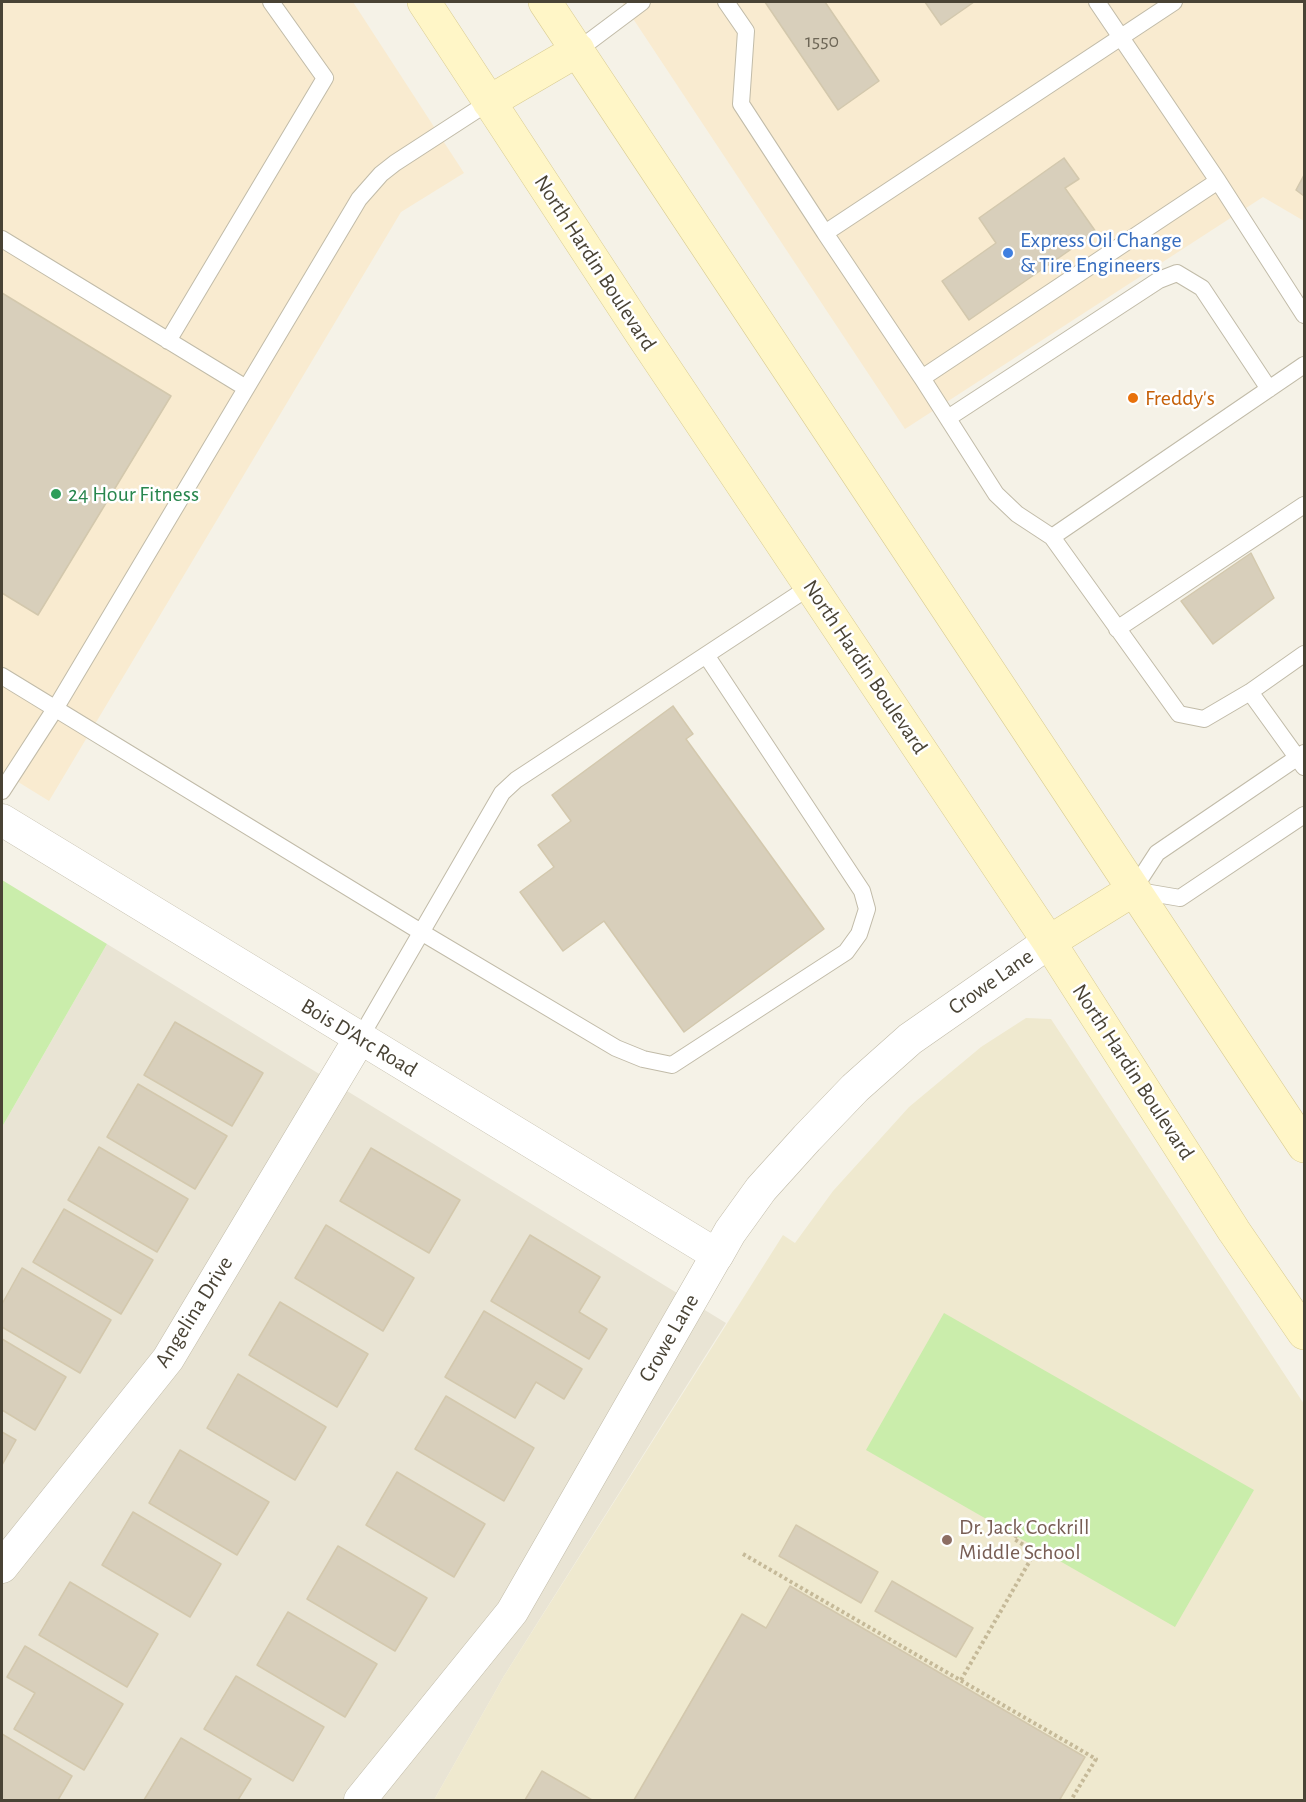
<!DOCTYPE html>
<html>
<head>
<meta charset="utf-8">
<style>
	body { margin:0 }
	#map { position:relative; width:1306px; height:1802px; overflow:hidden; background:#f5f2e7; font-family:"Alegreya Sans",sans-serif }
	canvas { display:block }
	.frame { position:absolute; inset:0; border:3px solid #494335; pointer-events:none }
</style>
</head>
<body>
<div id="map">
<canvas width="1306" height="1802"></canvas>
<div class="frame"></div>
</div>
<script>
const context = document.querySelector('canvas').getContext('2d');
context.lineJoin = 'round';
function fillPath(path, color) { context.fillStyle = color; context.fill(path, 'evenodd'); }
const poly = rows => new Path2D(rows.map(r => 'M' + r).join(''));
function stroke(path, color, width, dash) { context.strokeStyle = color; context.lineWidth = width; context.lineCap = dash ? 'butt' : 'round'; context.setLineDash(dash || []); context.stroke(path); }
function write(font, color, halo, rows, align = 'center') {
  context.font = font + ' "Alegreya Sans",sans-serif'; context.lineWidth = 5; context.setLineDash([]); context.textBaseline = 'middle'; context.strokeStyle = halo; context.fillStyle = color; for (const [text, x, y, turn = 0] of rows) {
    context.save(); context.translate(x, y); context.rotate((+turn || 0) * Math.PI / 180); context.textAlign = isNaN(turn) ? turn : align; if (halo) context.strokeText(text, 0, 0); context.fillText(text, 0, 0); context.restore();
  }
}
fillPath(poly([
	[107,944,726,1323,504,1676,434,1800,2,1800,2,1127]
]), '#e9e4d4');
fillPath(poly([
	[2,2,353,2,464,173,401,212,49,801,2,772],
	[622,2,1304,2,1304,221,1263,197,905,429]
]), '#f9ebd0');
fillPath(poly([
	[1026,1018,1051,1019,1304,1404,1304,1800,434,1800,504,1676,783,1235,795,1243,833,1191,909,1107,981,1047]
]), '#efe9cf');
fillPath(poly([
	[2,880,107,944,2,1127],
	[944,1313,1254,1490,1175,1627,866,1450]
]), '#caedab');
const building = poly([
	[765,2,825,2,879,81,838,110,765,2],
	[925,2,974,2,941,25,925,2],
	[1064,158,1079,179,1065,188,1096,232,969,320,942,281,996,243,979,218,1064,158],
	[1304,175,1304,196,1296,190,1304,175],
	[2,293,171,396,38,615,2,593,2,293],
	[1251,553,1274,598,1213,644,1181,601,1251,553],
	[673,706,693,734,686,739,824,929,684,1032,604,921,563,951,520,892,554,867,538,845,571,821,552,795,673,706],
	[175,1022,263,1073,232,1126,144,1075,175,1022],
	[138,1084,227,1136,195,1189,107,1137,138,1084],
	[99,1147,188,1199,157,1252,68,1200,99,1147],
	[371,1148,460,1200,429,1253,340,1201,371,1148],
	[64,1209,153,1260,121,1314,33,1262,64,1209],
	[326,1225,414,1278,383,1331,295,1278,326,1225],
	[530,1235,600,1277,579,1312,607,1329,589,1359,491,1301,530,1235],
	[22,1268,111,1320,80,1373,2,1327,2,1304,22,1268],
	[280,1302,368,1354,337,1407,249,1355,280,1302],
	[484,1311,582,1369,564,1399,536,1382,515,1418,445,1377,484,1311],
	[2,1339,66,1377,35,1430,2,1410,2,1339],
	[238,1374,326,1427,295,1480,207,1428,238,1374],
	[446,1396,534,1448,504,1501,415,1449,446,1396],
	[2,1432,16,1440,2,1465,2,1432],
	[180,1450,269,1502,237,1555,149,1503,180,1450],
	[397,1472,485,1524,454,1577,366,1525,397,1472],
	[133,1512,221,1564,190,1617,102,1565,133,1512],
	[796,1525,878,1572,861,1603,779,1556,796,1525],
	[338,1546,427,1598,395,1651,307,1599,338,1546],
	[892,1581,973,1628,956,1657,875,1611,892,1581],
	[70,1582,158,1634,127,1687,39,1635,70,1582],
	[790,1586,1085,1757,1060,1799,1062,1800,634,1800,742,1614,766,1628,790,1586],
	[288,1612,377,1664,345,1717,257,1665,288,1612],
	[25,1646,123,1704,84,1770,14,1729,35,1693,7,1677,25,1646],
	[236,1676,324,1727,293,1781,204,1729,236,1676],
	[2,1734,72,1776,58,1800,2,1800,2,1734],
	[181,1738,251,1779,238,1800,144,1800,181,1738],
	[542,1771,592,1800,525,1800,542,1771]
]);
fillPath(building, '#d8cfbb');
stroke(building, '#d3c8ad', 1.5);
const service = poly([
	[726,2,746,31,741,104,825,233,1174,2],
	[1097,2,1218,181,1304,315],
	[578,50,642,2],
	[825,233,922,378,1218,181],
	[2,239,246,388],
	[168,341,325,78,271,2],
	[1304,365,1052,537,1179,714,1204,719,1250,692,1304,654],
	[922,378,996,494,1017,514,1052,537],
	[948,418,1159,280,1177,273,1202,288,1269,389],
	[1117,629,1304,505],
	[2,676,421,932,616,1048,643,1059,672,1065,846,952,859,934,867,909,862,891,706,655],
	[1250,692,1304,767],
	[1304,753,1157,853,1133,890,1180,898,1304,815],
	[2,791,55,709,359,199,381,174,395,163,489,102],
	[360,1038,502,793,516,780,811,586]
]);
const minor = poly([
	[2,820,717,1255,512,1612,360,1800],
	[2,1567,168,1359,360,1038]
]);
const tertiary = poly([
	[717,1255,730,1232,761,1189,807,1138,855,1088,910,1039,1049,942]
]);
const secondary = poly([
	[424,2,641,333,1049,942,1234,1231,1304,1333],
	[545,2,1304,1146],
	[489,102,578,50],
	[1049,942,1133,890]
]);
stroke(service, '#c1bba8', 18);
stroke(minor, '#c1bba8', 33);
stroke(tertiary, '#c1bba8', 34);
stroke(secondary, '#d9cc92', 34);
stroke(poly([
	[743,1554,1096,1759,1071,1800],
	[961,1680,1035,1552,1014,1539,1016,1536]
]), '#c5b998', 4, [3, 3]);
stroke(service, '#fff', 16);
stroke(minor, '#fff', 32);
stroke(tertiary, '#fff', 33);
stroke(secondary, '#fff6c7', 33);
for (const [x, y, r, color] of [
	[1008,253,6,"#3f7fe0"],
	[1133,398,6,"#e8710a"],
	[56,494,6,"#2e9e5b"],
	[947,1540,6,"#8d6e63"]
]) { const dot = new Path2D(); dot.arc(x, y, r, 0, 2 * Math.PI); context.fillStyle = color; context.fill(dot); stroke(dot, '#fff', 2); }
write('20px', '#6d6656', null, [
	["1550",822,41]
]);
write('22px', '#366cbe', '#fff', [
	["Express Oil Change",1020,240],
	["& Tire Engineers",1020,265]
], 'left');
write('22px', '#494335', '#fff', [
	["North Hardin Boulevard",595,263,57],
	["North Hardin Boulevard",865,667,56],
	["Crowe Lane",991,982,-35],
	["Bois D'Arc Road",359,1038,31],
	["North Hardin Boulevard",1133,1072,57],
	["Angelina Drive",194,1312,-58],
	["Crowe Lane",669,1338,-60]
]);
write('22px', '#c56008', '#fff', [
	["Freddy's",1145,398]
], 'left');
write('22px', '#27864d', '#fff', [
	["24 Hour Fitness",68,494]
], 'left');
write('22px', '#785e54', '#fff', [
	["Dr. Jack Cockrill",959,1527],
	["Middle School",959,1552]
], 'left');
</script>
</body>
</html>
